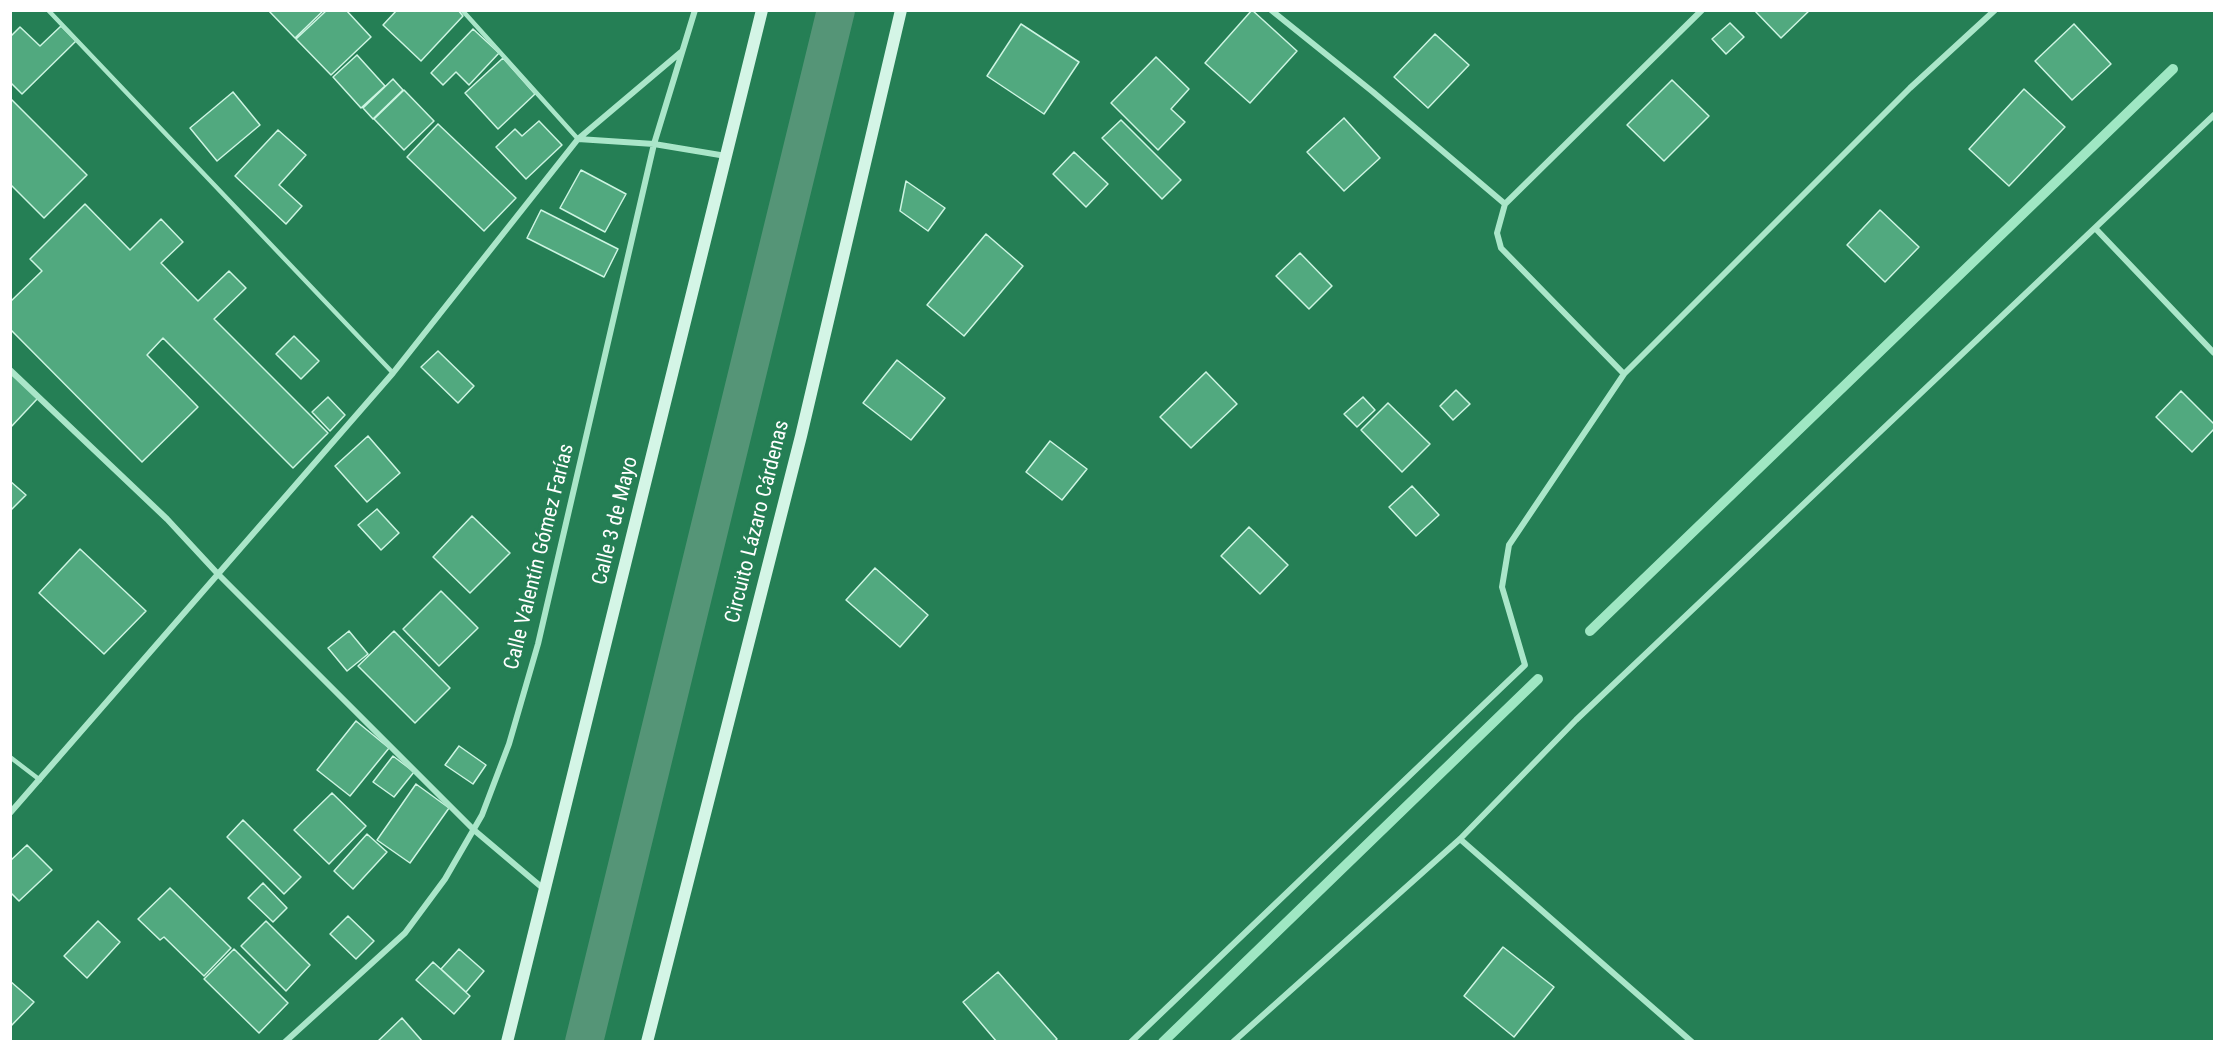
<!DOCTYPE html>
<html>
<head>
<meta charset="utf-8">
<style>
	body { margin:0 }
	#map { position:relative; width:2225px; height:1052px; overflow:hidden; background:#257f55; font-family:"Roboto Condensed",sans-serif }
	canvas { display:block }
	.frame { position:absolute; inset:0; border:12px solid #fff; pointer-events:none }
</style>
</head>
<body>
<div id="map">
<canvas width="2225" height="1052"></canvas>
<div class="frame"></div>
</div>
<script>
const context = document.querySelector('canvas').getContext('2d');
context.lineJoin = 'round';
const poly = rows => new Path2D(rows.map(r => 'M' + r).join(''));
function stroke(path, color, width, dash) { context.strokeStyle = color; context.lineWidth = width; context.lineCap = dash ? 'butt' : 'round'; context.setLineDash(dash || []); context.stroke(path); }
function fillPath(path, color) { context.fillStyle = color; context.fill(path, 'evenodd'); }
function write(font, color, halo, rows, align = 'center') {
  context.font = font + ' "Roboto Condensed",sans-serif'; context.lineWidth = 6; context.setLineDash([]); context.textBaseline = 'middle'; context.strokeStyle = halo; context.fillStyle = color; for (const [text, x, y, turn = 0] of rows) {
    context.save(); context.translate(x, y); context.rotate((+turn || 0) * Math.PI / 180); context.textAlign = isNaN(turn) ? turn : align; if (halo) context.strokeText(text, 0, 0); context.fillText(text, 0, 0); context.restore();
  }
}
stroke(poly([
	[1590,631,2173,69],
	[1163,1042,1538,679]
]), '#9fe7c3', 10);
stroke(poly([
	[584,1042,836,10]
]), '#559577', 38);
const building = poly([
	[268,10,324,10,295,38,268,10],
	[327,10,346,10,371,37,331,75,296,39,327,10],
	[397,10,458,10,463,16,421,61,383,25,397,10],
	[1252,10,1297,51,1250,103,1205,63,1252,10],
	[1754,10,1810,10,1781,38,1754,10],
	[1730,23,1744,37,1726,54,1712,39,1730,23],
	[1021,24,1079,62,1044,114,987,76,1021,24],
	[2074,24,2111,64,2072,100,2035,61,2074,24],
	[61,26,76,41,22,94,10,82,10,37,20,27,40,46,61,26],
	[473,29,499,53,469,85,456,72,443,85,431,73,473,29],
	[1435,34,1469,65,1428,108,1394,77,1435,34],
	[357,55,385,86,361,108,333,77,357,55],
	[1156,57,1189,89,1171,109,1185,122,1158,150,1111,103,1156,57],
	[503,58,535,94,498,129,465,93,503,58],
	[393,79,403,90,373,119,363,108,393,79],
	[1672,80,1709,116,1664,161,1627,125,1672,80],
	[2024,89,2065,127,2009,186,1969,149,2024,89],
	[404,90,434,121,404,150,374,119,404,90],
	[233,92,260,125,217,161,190,128,233,92],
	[10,98,87,175,44,218,10,184,10,98],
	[1344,118,1380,158,1344,191,1307,152,1344,118],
	[1121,120,1181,180,1162,199,1102,138,1121,120],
	[539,121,562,145,526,179,496,147,515,129,522,136,539,121],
	[438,124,516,198,484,231,407,157,438,124],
	[278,130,306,155,279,185,302,206,286,224,235,176,278,130],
	[1074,152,1108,184,1086,207,1053,174,1074,152],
	[581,170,626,194,605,232,560,208,581,170],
	[906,181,945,208,928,231,900,211,906,181],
	[85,204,130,250,161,219,183,242,161,263,198,301,229,271,246,288,214,319,328,433,293,468,163,338,147,355,198,407,142,462,10,329,10,302,42,271,30,259,85,204],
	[541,210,618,249,604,277,527,238,541,210],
	[1880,210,1919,247,1885,282,1847,245,1880,210],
	[986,234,1023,266,964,336,927,305,986,234],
	[1300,253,1332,286,1309,309,1276,276,1300,253],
	[294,336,319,361,301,379,276,354,294,336],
	[438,351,474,386,458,403,421,367,438,351],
	[897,360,945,398,911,440,863,403,897,360],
	[1206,372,1237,404,1191,448,1160,417,1206,372],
	[10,373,38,398,10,428,10,373],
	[1456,390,1470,404,1453,420,1440,406,1456,390],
	[2181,391,2214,424,2214,429,2192,452,2156,417,2181,391],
	[328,397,345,415,330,431,312,412,328,397],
	[1363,397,1375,410,1357,427,1344,414,1363,397],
	[1388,403,1430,444,1402,472,1361,430,1388,403],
	[368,436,400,473,367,502,335,466,368,436],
	[1050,441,1087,469,1062,500,1026,472,1050,441],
	[10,481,26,495,10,511,10,481],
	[1412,486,1439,515,1416,536,1389,507,1412,486],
	[377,509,399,533,381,550,358,525,377,509],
	[472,516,510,553,470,593,433,557,472,516],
	[1249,527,1288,565,1260,594,1221,556,1249,527],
	[80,549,146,611,104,654,39,593,80,549],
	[875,568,928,615,900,647,846,600,875,568],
	[441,591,478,628,439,666,403,629,441,591],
	[349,631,368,654,347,671,328,648,349,631],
	[394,631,450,688,415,723,358,666,394,631],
	[356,721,389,748,350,796,317,770,356,721],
	[459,746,486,765,473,784,445,765,459,746],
	[393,756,414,772,394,797,373,782,393,756],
	[416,784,449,808,410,863,377,840,416,784],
	[332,793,366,826,329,864,294,830,332,793],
	[243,820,301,877,284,894,227,837,243,820],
	[367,834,387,852,353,889,334,871,367,834],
	[27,845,52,870,19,901,10,892,10,861,27,845],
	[263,883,287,908,273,922,248,898,263,883],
	[170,888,231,948,204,976,164,937,160,940,138,919,170,888],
	[348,916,374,941,356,959,330,934,348,916],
	[98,921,120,942,87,978,64,956,98,921],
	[266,921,310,965,286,991,241,946,266,921],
	[1503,947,1554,987,1514,1037,1464,996,1503,947],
	[234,949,288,1003,259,1033,204,979,234,949],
	[459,949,484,971,466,992,441,969,459,949],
	[433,962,470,996,454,1014,416,980,433,962],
	[998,972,1057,1039,1054,1042,997,1042,963,1002,998,972],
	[10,981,34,1002,10,1027,10,981],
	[402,1018,423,1042,377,1042,402,1018]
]);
fillPath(building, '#51a97f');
stroke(building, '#cdf5e2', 1.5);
stroke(poly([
	[48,10,393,373],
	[462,10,578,139],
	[10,757,40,780]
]), '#aae6c9', 4.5);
stroke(poly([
	[1271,10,1373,92,1505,204,1497,233,1501,248,1624,374],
	[578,139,654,144,726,156],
	[1505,204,1702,10],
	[2095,228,2214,353],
	[10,370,167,519,217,573,474,830,545,890],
	[10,813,393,373,578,139,681,52],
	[1460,839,1692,1042],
	[285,1042,405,933,445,879,482,815,509,744,538,644,654,144,695,10],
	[1131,1042,1525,665,1502,587,1509,545,1624,374,1910,88,1995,10],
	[1233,1042,1460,839,1576,720,2214,115]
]), '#aae6c9', 6);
stroke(poly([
	[507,1042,762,10],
	[647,1042,801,436,901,10]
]), '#d4f5e6', 12);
write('21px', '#fff', '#257f55', [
	["Calle 3 de Mayo",616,521,-76],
	["Circuito Lázaro Cárdenas",758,522,-76],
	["Calle Valentín Gómez Farías",540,557,-76]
]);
</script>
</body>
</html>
